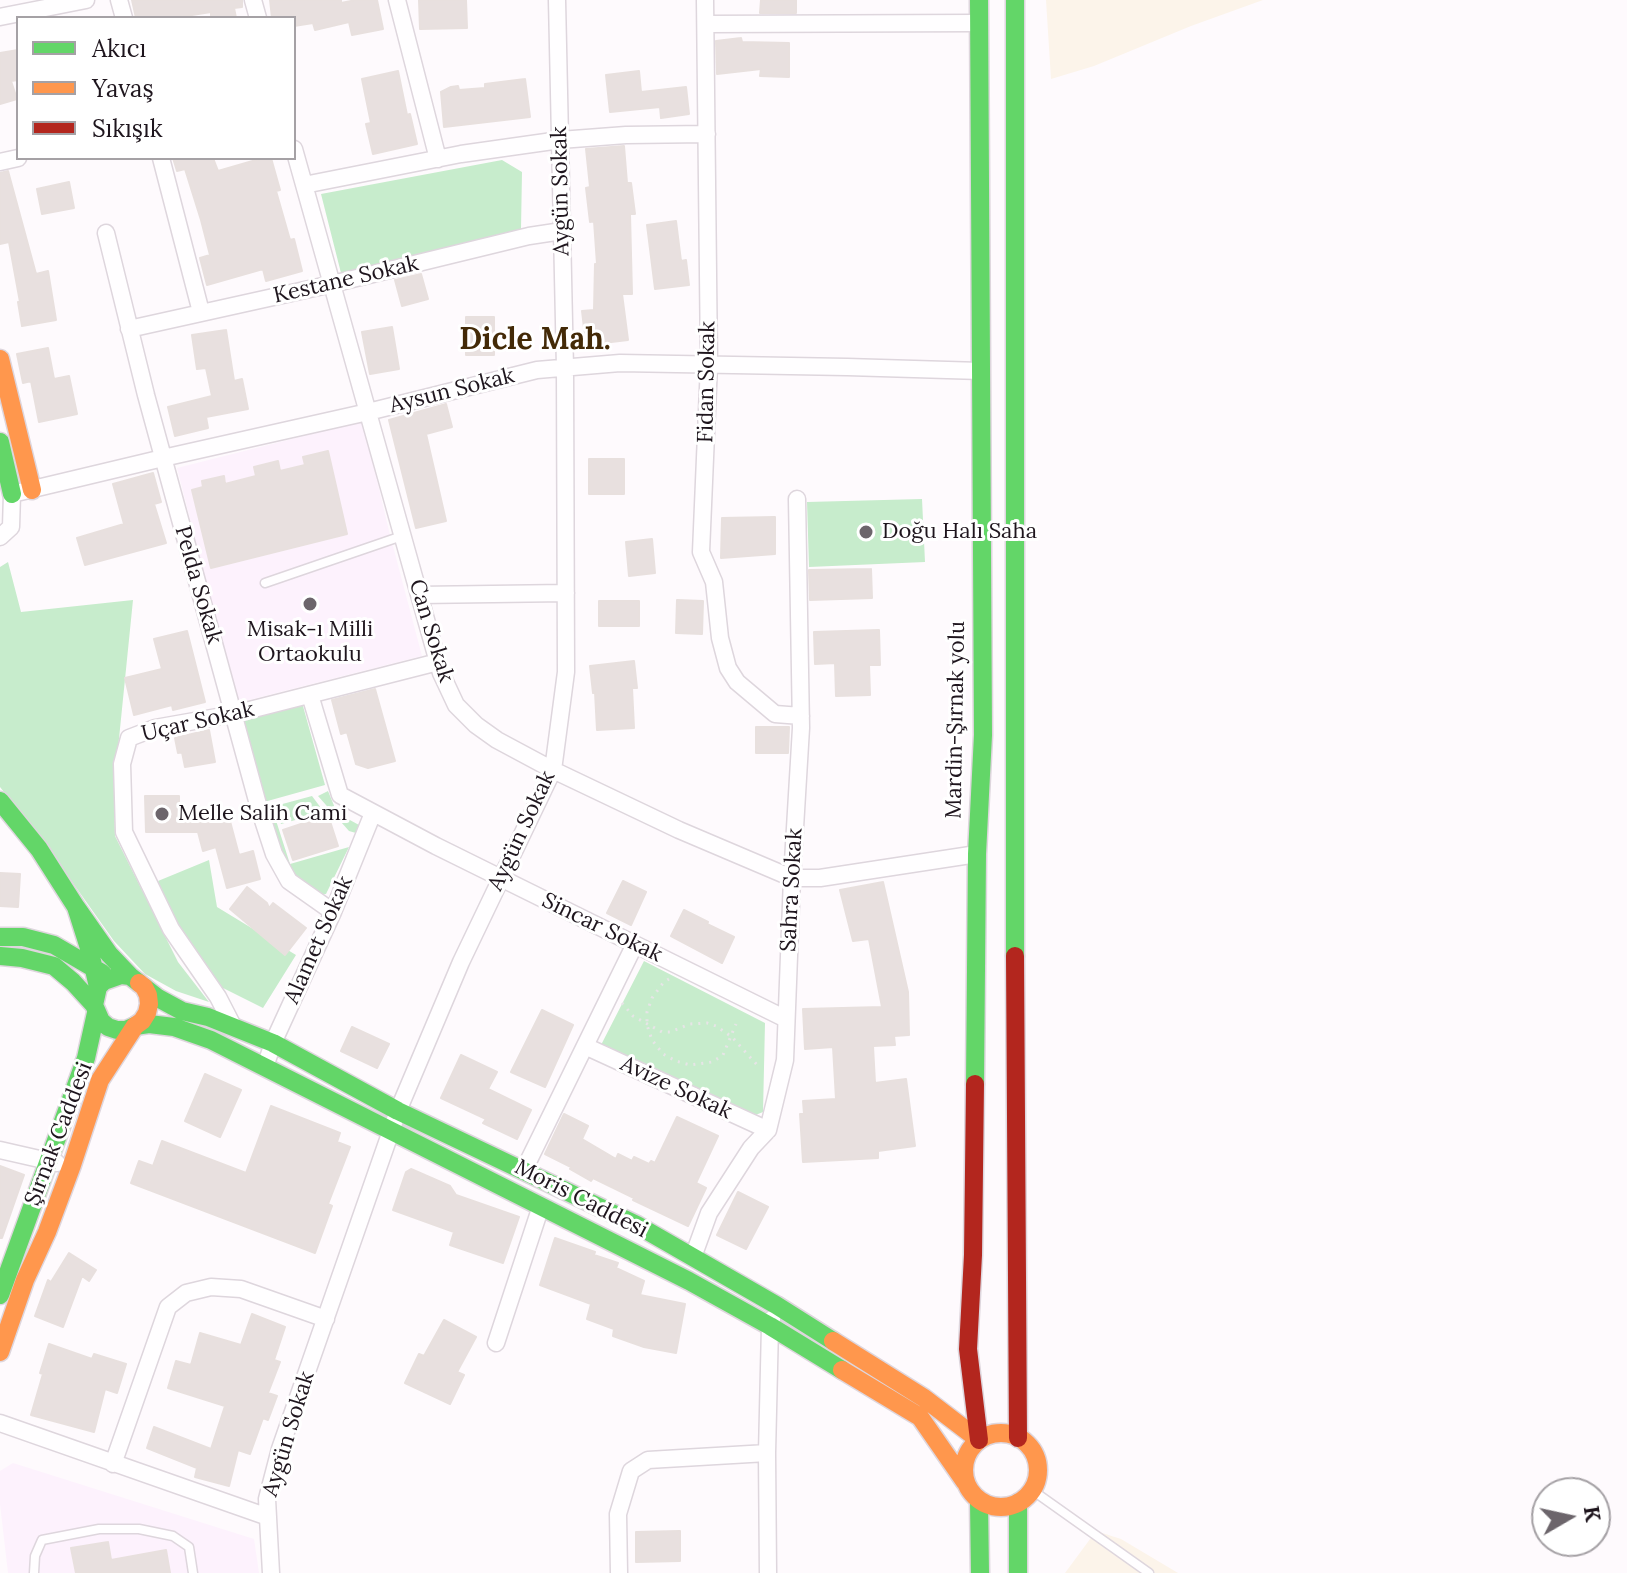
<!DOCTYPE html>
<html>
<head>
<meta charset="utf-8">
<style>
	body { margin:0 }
	#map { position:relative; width:1627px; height:1573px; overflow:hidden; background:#fefafd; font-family:Lora,serif }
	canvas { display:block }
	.legend { position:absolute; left:16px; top:16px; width:280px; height:144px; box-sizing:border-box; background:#fff; border:2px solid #a5a1a5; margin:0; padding:10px 14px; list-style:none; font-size:24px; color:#1e151d }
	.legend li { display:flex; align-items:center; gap:16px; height:40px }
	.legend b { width:40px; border:2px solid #a5a1a5 }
	.north { position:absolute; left:1531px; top:1477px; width:80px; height:80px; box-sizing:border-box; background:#fff; border:2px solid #a5a1a5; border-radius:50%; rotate:81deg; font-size:22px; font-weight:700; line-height:32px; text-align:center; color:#1e151d }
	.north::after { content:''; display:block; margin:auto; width:28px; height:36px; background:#6c656b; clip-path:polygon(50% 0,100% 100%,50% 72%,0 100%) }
</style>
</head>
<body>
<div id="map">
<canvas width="1627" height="1573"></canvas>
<ul class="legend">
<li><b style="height:10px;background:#63d668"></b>Akıcı</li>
<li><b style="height:10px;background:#ff974d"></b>Yavaş</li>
<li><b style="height:10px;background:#b3261e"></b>Sıkışık</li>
</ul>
<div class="north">K</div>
</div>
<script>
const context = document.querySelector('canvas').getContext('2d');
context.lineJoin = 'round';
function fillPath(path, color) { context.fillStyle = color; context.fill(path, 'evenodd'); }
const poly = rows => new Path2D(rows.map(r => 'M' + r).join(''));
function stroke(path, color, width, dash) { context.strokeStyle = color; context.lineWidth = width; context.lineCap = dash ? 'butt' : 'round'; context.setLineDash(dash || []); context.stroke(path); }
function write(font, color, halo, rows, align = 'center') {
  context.font = font + ' Lora,serif'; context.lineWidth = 6; context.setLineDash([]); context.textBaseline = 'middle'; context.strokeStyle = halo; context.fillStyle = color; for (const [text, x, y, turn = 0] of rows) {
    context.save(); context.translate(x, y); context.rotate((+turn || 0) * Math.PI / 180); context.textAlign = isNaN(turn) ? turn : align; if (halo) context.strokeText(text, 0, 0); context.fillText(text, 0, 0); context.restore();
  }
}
fillPath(poly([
	[1046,0,1263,0,1191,26,1094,66,1051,79],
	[1096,1531,1121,1539,1178,1573,1065,1573]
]), '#fcf4ea');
fillPath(poly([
	[363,421,389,531,422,656,237,703,177,468],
	[13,1463,254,1539,259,1573,8,1573,0,1504,0,1471]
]), '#fdf2fd');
fillPath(poly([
	[502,160,522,172,521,229,341,273,321,194],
	[922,499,925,562,809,567,807,502],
	[8,562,21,612,133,600,114,788,115,836,178,962,209,1002,176,991,145,974,114,941,48,848,0,787,0,567],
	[301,699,325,785,264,802,240,716],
	[328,791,335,808,348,819,359,825,356,833,349,831,318,796],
	[312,796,324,812,281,824,275,806],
	[271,805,290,864,349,847,326,894,317,895,288,873,265,808],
	[209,860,217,907,296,955,263,1008,221,987,180,932,158,881],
	[644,961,765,1023,763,1112,748,1118,601,1045]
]), '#c7eccc');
const building = poly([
	[132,0,242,0,242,7,234,8,236,18,211,18,211,12,173,18,136,18,132,0],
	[270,0,341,0,341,3,356,0,377,0,383,29,352,35,349,22,315,30,313,23,294,26,294,18,272,18,270,0],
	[419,0,466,0,467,28,420,29,419,0],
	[761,0,796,0,796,13,760,13,761,0],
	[741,38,742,42,789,43,789,77,760,76,761,69,717,74,716,41,741,38],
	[18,50,18,80,11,81,17,99,0,104,0,53,18,50],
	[398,71,407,115,410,114,417,144,373,154,366,124,371,123,362,79,398,71],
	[639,71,641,92,686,87,689,114,661,118,660,107,610,112,606,75,639,71],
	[525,79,530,117,444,127,441,92,451,87,458,86,459,90,485,88,485,84,525,79],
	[624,146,627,183,631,183,635,214,630,214,632,294,622,294,628,340,586,345,582,311,594,310,595,264,597,264,594,221,590,222,586,188,590,187,586,149,624,146],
	[173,158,213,158,218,171,263,158,271,158,280,190,276,191,290,240,294,239,302,271,266,281,263,269,207,285,200,258,210,255,201,220,185,169,177,171,173,158],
	[8,171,36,274,48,271,56,320,22,326,18,302,20,302,9,242,0,244,0,173,8,171],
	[69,182,74,208,42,214,37,189,69,182],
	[676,221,681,261,686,260,689,285,655,289,647,225,676,221],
	[421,274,428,299,402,306,395,280,421,274],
	[466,317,494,317,494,355,466,355,466,317],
	[392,327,399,369,370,374,362,332,392,327],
	[226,330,234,381,242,379,248,409,206,417,208,428,175,436,168,407,212,396,206,368,197,369,192,335,226,330],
	[48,348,54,379,69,376,77,414,39,422,31,381,23,383,17,354,48,348],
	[446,404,452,427,426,434,446,521,416,528,389,420,446,404],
	[328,451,347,534,211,568,192,490,203,487,202,481,224,476,225,484,256,476,254,467,278,461,280,471,305,465,303,457,328,451],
	[589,459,624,459,624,494,589,494,589,459],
	[153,473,161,502,154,504,166,543,85,565,77,538,124,524,113,484,153,473],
	[775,517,775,554,721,558,722,518,775,517],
	[652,539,655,573,629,576,626,542,652,539],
	[871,569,872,598,810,600,809,570,871,569],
	[677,600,703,601,702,634,676,633,677,600],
	[599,601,639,601,639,626,599,626,599,601],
	[879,630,880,665,869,665,870,695,836,696,835,663,815,664,814,632,879,630],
	[187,631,205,702,173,710,172,705,134,715,125,678,162,669,154,639,187,631],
	[634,661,637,688,632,688,634,728,597,730,595,692,593,693,590,666,634,661],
	[375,689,395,761,368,768,356,764,347,732,341,734,332,700,375,689],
	[756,727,789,727,788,753,756,753,756,727],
	[209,730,215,762,185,767,182,752,178,753,175,738,209,730],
	[145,796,179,796,179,823,227,810,239,855,253,851,260,879,227,888,216,847,203,851,198,832,146,832,145,796],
	[328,815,338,846,293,860,283,830,328,815],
	[0,873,20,874,18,907,0,906,0,873],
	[623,881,646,892,631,925,607,913,623,881],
	[883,882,908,992,909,1035,894,1036,895,1045,873,1046,875,1083,906,1079,915,1146,878,1151,878,1158,803,1162,800,1114,804,1114,803,1101,836,1099,833,1047,805,1049,803,1009,882,1007,869,939,853,941,840,890,883,882],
	[247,887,267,903,269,908,273,903,306,928,285,955,230,909,247,887],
	[684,910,708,922,707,924,734,937,722,963,671,936,684,910],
	[542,1010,573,1025,545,1087,511,1072,542,1010],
	[352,1027,389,1044,377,1068,341,1051,352,1027],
	[461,1055,497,1072,488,1089,531,1110,517,1139,483,1123,486,1119,441,1098,461,1055],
	[205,1074,241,1090,220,1137,185,1121,205,1074],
	[271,1106,340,1133,337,1142,350,1147,328,1204,332,1206,315,1253,131,1183,139,1161,153,1166,162,1141,246,1173,271,1106],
	[564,1114,588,1126,582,1139,616,1159,618,1154,632,1161,634,1157,649,1164,651,1161,655,1163,677,1117,718,1136,696,1183,706,1188,688,1226,633,1200,634,1198,593,1178,591,1181,570,1169,571,1167,545,1154,564,1114],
	[0,1166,24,1175,2,1238,0,1238,0,1166],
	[411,1169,450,1186,456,1195,519,1217,503,1263,450,1245,454,1232,393,1210,406,1172,411,1169],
	[738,1192,768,1207,746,1249,717,1235,738,1192],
	[555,1238,595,1252,594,1255,618,1263,616,1268,644,1281,640,1295,685,1304,676,1353,644,1347,613,1336,614,1329,587,1319,591,1304,540,1285,555,1238],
	[69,1253,96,1270,89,1281,82,1276,63,1327,35,1316,48,1280,51,1282,69,1253],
	[252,1314,285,1327,274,1360,280,1362,268,1393,277,1396,268,1420,263,1418,250,1454,238,1450,229,1486,195,1477,197,1468,147,1448,154,1427,211,1449,225,1406,168,1388,176,1361,191,1365,200,1333,241,1345,252,1314],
	[444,1320,476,1337,457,1372,464,1375,450,1404,405,1383,419,1354,424,1356,444,1320],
	[49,1344,92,1359,94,1354,126,1364,117,1393,105,1389,94,1432,31,1415,43,1374,40,1373,49,1344],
	[680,1531,680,1561,636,1562,636,1532,680,1531],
	[108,1542,111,1560,166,1550,170,1573,76,1573,71,1548,108,1542]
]);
fillPath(building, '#e8e0df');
stroke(building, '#e8e0de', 2);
const lane = poly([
	[265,583,402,536],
	[1032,1490,1149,1573],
	[34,1573,35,1556,42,1540,99,1529,139,1529,173,1536,189,1547,193,1573]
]);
const street = poly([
	[119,0,124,18],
	[253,0,258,18],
	[397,0,438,159],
	[705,0,709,364,701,552,714,582,720,638,728,668,737,682,775,714,801,716],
	[0,17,86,0],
	[706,24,979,23],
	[294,149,441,673,456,705,476,725,497,740,553,770,679,830,792,878,820,878,977,854],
	[161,158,201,312],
	[0,162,18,158],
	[304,185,461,154,560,140,626,135,707,134],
	[106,233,146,395,259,808,274,854,289,881,333,912],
	[129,329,332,284,529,236,562,231],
	[0,537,11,527,12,494,163,458,368,412,537,370,620,363,847,367,981,371],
	[419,595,566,593],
	[310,695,340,795,436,846,786,1019],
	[234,1028,218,997,171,929,124,832,122,764,129,738,155,728,234,714,438,662],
	[585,1046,768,1130],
	[265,1067,273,1043,333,912,373,813],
	[0,1150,57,1163],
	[524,1170,635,944],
	[693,1257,709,1213,751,1148,768,1130,785,1060,792,878,801,728,797,499],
	[496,1343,541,1206],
	[0,1423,268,1517],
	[113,1464,168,1307,186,1293,211,1287,241,1289,326,1319],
	[271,1573,267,1499,280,1449,398,1111,461,962,553,770,566,672,565,368,557,0],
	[619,1573,618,1514,631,1471,648,1460,767,1453],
	[768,1573,767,1453,770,1326,772,1319]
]);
const fast = poly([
	[1015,0,1015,956],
	[0,442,12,494],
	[0,801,39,849,76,907],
	[0,937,23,937,54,945,102,973],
	[0,956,22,958,54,966,73,982,94,1005],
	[139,983,130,976,121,975,104,981,98,987,94,1005,101,1021,108,1027,117,1030,126,1030,135,1026,149,1024,174,1027,211,1040,689,1281,770,1326,842,1370],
	[98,987,89,948,76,907,109,954,130,976],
	[144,987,158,998,182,1011,208,1017,273,1043,398,1111,637,1225,776,1305,833,1341],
	[975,1084,977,854,983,735,979,0],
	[0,1295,86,1058,96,1013],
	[979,1501,980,1573],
	[1018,1503,1018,1573]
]);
const slow = poly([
	[0,359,32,490],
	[833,1341,924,1398,979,1440],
	[0,1352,25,1280,47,1232,72,1165,100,1080,135,1026,142,1021,147,1013,149,1004,148,995,144,987,139,983],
	[842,1370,920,1417,965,1482],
	'964 1470a37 37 0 1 1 74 0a37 37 0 1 1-74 0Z'
]);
const jam = poly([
	[1015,956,1018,1438],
	[975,1084,973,1255,968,1349,979,1440]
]);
stroke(lane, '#ded6dd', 11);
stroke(street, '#ded6dd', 19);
stroke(fast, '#ded6dd', 21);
stroke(slow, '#ded6dd', 21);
stroke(jam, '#ded6dd', 21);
stroke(poly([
	[669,979,663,983,652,998,647,1012,647,1025,652,1040,663,1054,676,1061,690,1065,712,1062,723,1055,736,1024],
	[622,1003,633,1016,662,1032,670,1032,690,1024,707,1023,716,1026,732,1037,758,1066]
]), '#e6e5e6', 3, [2, 6]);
stroke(lane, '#fffeff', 8);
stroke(street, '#fffeff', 16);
stroke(fast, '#63d668', 18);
stroke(slow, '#ff974d', 18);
stroke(jam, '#b3261e', 18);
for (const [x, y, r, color] of [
	[866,532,8,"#6c656b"],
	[310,604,8,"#6c656b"],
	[162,814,8,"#6c656b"]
]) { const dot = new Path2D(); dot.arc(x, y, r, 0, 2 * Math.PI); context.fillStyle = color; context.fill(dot); stroke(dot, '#fff', 3); }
write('22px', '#1e151d', '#fff', [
	["Aygün Sokak",561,191,-91],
	["Kestane Sokak",346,280,-13],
	["Fidan Sokak",707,382,-89],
	["Aysun Sokak",452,391,-14],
	["Pelda Sokak",198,585,74],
	["Can Sokak",431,631,73],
	["Mardin-Şırnak yolu",956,720,-89],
	["Uçar Sokak",198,722,-13],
	["Aygün Sokak",522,831,-65],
	["Sahra Sokak",792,890,-87],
	["Sincar Sokak",602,928,26],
	["Alamet Sokak",319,940,-66],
	["Avize Sokak",676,1088,25],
	["Şırnak Caddesi",59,1134,-69],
	["Moris Caddesi",581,1199,27],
	["Aygün Sokak",289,1434,-73]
]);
write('22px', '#1e151d', '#fff', [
	["Doğu Halı Saha",882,532],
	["Misak-ı Milli",310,630,"center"],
	["Ortaokulu",310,655,"center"],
	["Melle Salih Cami",178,814]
], 'left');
write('bold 30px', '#432a07', '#fff', [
	["Dicle Mah.",535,340]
]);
</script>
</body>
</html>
